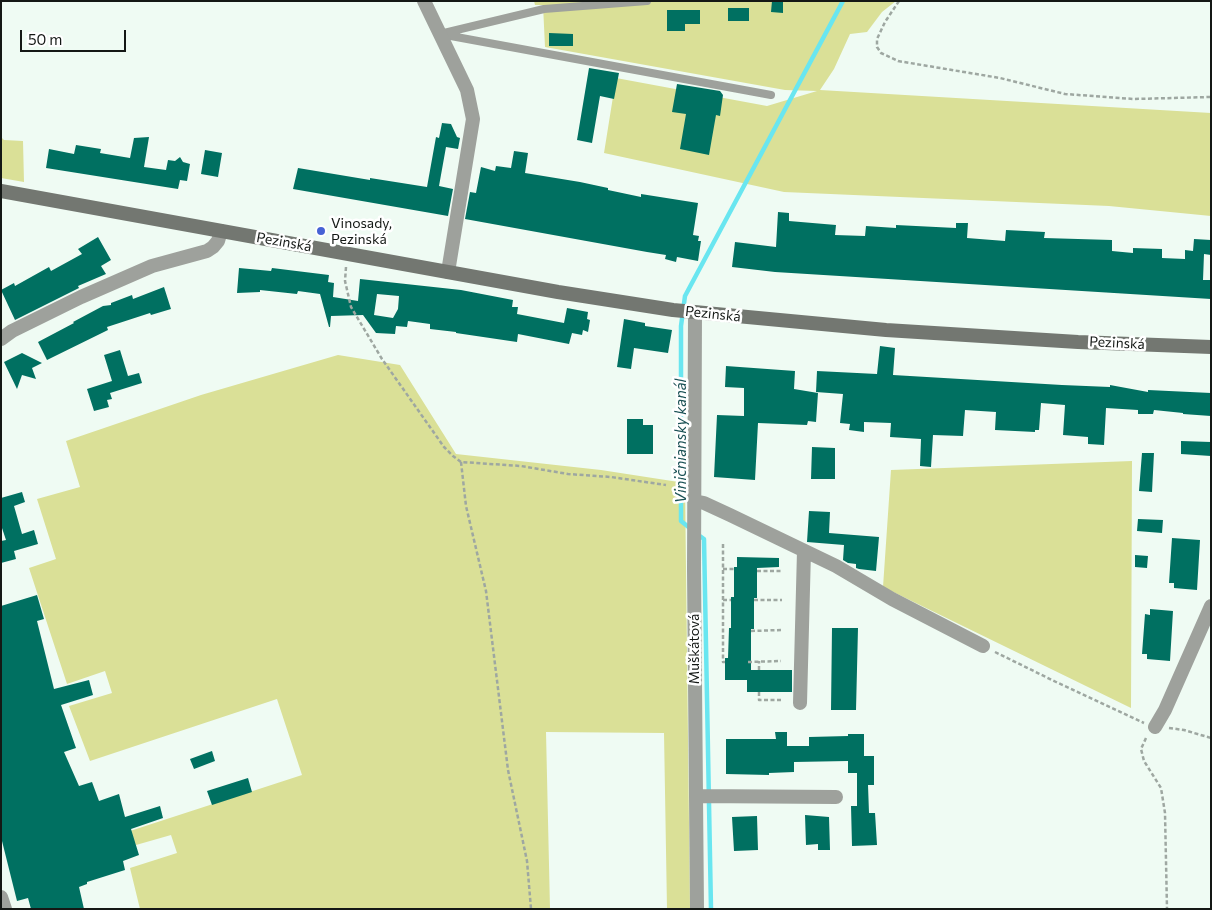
<!DOCTYPE html>
<html>
<head>
<meta charset="utf-8">
<style>
	body { margin:0 }
	#map { position:relative; width:1212px; height:910px; overflow:hidden; background:#effbf3; font-family:Commissioner,sans-serif }
	canvas { display:block }
	.frame { position:absolute; inset:0; border:2px solid #141815; pointer-events:none }
	.scale { position:absolute; left:20px; top:30px; width:106px; height:22px; box-sizing:border-box; border:2px solid #141815; border-top:0; padding-left:6px; font-size:15px; line-height:18px; white-space:nowrap; color:#141815; -webkit-text-stroke:4px #fff; paint-order:stroke }
</style>
</head>
<body>
<div id="map">
<canvas width="1212" height="910"></canvas>
<div class="frame"></div>
<div class="scale">50 m</div>
</div>
<script>
const context = document.querySelector('canvas').getContext('2d');
context.lineJoin = 'round';
function fillPath(path, color) { context.fillStyle = color; context.fill(path, 'evenodd'); }
const poly = rows => new Path2D(rows.map(r => 'M' + r).join(''));
function stroke(path, color, width, dash) { context.strokeStyle = color; context.lineWidth = width; context.lineCap = dash ? 'butt' : 'round'; context.setLineDash(dash || []); context.stroke(path); }
function write(font, color, halo, rows, align = 'center') {
  context.font = font + ' Commissioner,sans-serif'; context.lineWidth = 5; context.setLineDash([]); context.textBaseline = 'middle'; context.strokeStyle = halo; context.fillStyle = color; for (const [text, x, y, turn = 0] of rows) {
    context.save(); context.translate(x, y); context.rotate((+turn || 0) * Math.PI / 180); context.textAlign = isNaN(turn) ? turn : align; if (halo) context.strokeText(text, 0, 0); context.fillText(text, 0, 0); context.restore();
  }
}
fillPath(poly([
	[534,1,896,1,882,12,867,32,850,34,834,69,820,90,1211,113,1211,216,1109,206,784,192,604,153,616,78,767,106,817,91,785,90,545,47,543,5,535,5],
	[1,137,4,140,23,141,24,182,1,178],
	[338,355,400,365,456,454,601,470,685,483,690,909,667,909,664,733,546,732,550,909,140,909,130,868,177,853,171,835,136,845,130,831,302,775,277,699,90,761,69,706,112,693,105,671,67,684,29,568,56,559,37,499,80,487,66,441,201,395],
	[1132,461,1131,708,883,587,891,470]
]), '#dae097');
stroke(poly([
	[691,529,681,521,681,326,685,296,843,1],
	[697,534,704,539,711,909]
]), '#69e6f0', 4.5);
fillPath(poly([
	[772,1,783,1,783,13,771,12],
	[728,8,749,8,749,21,728,21],
	[667,10,700,10,700,24,685,24,685,31,667,31],
	[549,33,573,34,573,46,549,46],
	[589,68,619,73,614,99,600,96,592,143,577,140],
	[677,84,720,91,723,95,720,116,716,115,709,155,680,149,686,114,672,112],
	[442,123,451,124,457,137,460,138,458,149,446,147,439,186,453,189,448,216,293,189,298,168,370,180,370,178,427,187,436,137,439,138],
	[149,137,144,167,166,170,168,160,175,161,180,157,183,162,190,164,187,181,180,180,178,189,46,168,49,149,74,154,76,145,101,149,100,153,130,158,134,138],
	[205,150,222,153,218,177,201,174],
	[514,151,528,153,525,173,580,182,608,188,608,190,641,197,641,194,698,203,693,235,699,236,698,241,701,241,698,261,677,257,676,262,665,259,666,255,647,252,465,219,470,192,476,193,481,167,495,171,496,166,511,168],
	[778,212,789,213,789,221,836,225,835,235,865,236,866,226,896,228,896,225,956,228,956,223,968,223,967,238,1005,241,1006,230,1045,232,1044,238,1112,240,1112,251,1133,253,1133,248,1162,249,1162,258,1185,259,1185,250,1193,251,1194,239,1211,240,1211,255,1204,254,1203,280,1211,280,1211,299,775,272,732,267,735,242,776,247],
	[98,237,111,260,101,266,106,274,78,286,79,288,15,320,1,290,14,283,15,286,49,267,51,271,82,254,78,249],
	[239,268,271,271,272,268,329,275,328,282,334,283,333,297,358,301,360,279,461,290,513,300,512,307,518,307,517,314,564,323,567,308,588,312,587,319,590,320,588,332,583,330,582,335,572,333,569,344,518,334,517,342,456,333,456,332,430,329,430,324,408,321,407,327,396,326,395,334,376,333,363,315,331,316,330,327,329,327,320,294,298,291,297,294,260,290,260,292,237,293],
	[377,294,399,296,398,309,393,318,374,315],
	[164,287,171,309,151,315,150,313,107,327,108,330,47,360,38,342,74,323,73,322,103,306,111,305,111,303,132,295,133,299],
	[624,319,645,323,645,326,672,330,668,353,634,348,631,369,617,367],
	[880,346,895,348,893,375,1062,385,1110,387,1110,385,1148,392,1148,390,1211,393,1211,416,1183,414,1183,413,1154,410,1153,414,1138,414,1138,410,1106,408,1104,445,1088,444,1088,437,1063,435,1065,405,1041,403,1039,430,1035,430,1035,432,995,430,996,412,965,410,963,436,933,435,931,467,920,466,921,439,890,437,891,423,864,422,864,432,849,430,850,424,840,423,843,394,816,392,817,371,877,374],
	[120,350,128,376,139,373,142,383,110,393,112,399,107,400,109,407,94,411,87,389,112,381,104,355],
	[22,353,42,363,32,368,36,379,22,375,17,389,4,362],
	[726,366,795,371,794,389,818,393,816,422,808,421,807,425,758,423,755,480,714,477,717,415,744,416,744,388,725,387],
	[627,419,643,419,643,425,653,425,653,454,627,454],
	[1181,441,1211,442,1211,456,1181,454],
	[812,447,835,448,835,479,811,479],
	[1142,453,1154,453,1152,492,1139,491],
	[22,492,25,502,14,506,22,534,34,530,38,544,14,551,16,559,1,563,1,541,6,540,1,525,1,498],
	[809,511,830,512,829,533,879,537,876,571,859,569,856,568,856,564,848,563,843,560,844,545,807,542],
	[1138,519,1163,520,1162,533,1137,531],
	[1172,538,1200,540,1197,590,1174,588,1174,583,1169,583],
	[1135,555,1148,556,1147,568,1135,567],
	[737,557,779,558,779,567,757,568,757,598,754,598,754,629,751,629,751,670,792,670,792,692,747,692,747,680,725,680,725,658,728,658,729,628,731,628,731,597,734,597,734,567,737,567],
	[37,595,44,619,37,621,54,689,89,680,93,695,61,705,76,748,64,752,79,786,92,782,99,801,119,794,125,817,160,806,163,818,131,829,139,855,123,861,125,870,87,882,87,884,79,887,84,909,31,909,28,898,17,901,1,837,1,606],
	[1150,609,1173,611,1170,661,1147,659,1147,654,1142,654,1145,614,1150,615],
	[832,628,858,628,856,710,831,710],
	[775,732,787,732,787,746,809,746,809,737,848,736,848,734,864,734,864,756,874,756,874,785,868,785,869,813,875,813,877,845,852,846,851,806,857,806,857,773,848,773,848,761,794,762,794,772,769,773,769,775,726,774,726,739,776,739],
	[212,751,215,761,194,769,190,759],
	[248,778,252,792,212,805,207,791],
	[805,815,829,817,830,850,818,850,818,844,806,845],
	[757,816,758,850,734,851,732,817]
]), '#007061');
stroke(poly([
	[899,1,885,22,877,39,877,47,881,53,898,61,1000,78,1065,94,1134,99,1211,97],
	[346,267,345,281,351,307,382,359,444,447,453,456,461,462,521,466,568,474,611,477,666,485],
	[461,462,466,506,486,591,508,770,527,861,531,909],
	[723,544,723,662,725,662],
	[723,569,734,569],
	[757,571,782,571],
	[723,600,731,600],
	[754,600,782,600],
	[751,631,782,630],
	[995,652,1056,682,1144,723],
	[748,662,781,661],
	[759,670,759,661],
	[759,692,759,700,781,700],
	[1169,728,1184,730,1211,738],
	[1146,738,1141,749,1144,761,1161,788,1165,813,1167,909]
]), '#9ea7a1', 2.5, [4, 2.5]);
stroke(poly([
	[444,33,544,9,647,1],
	[440,34,771,95]
]), '#9ea19c', 8);
stroke(poly([
	[424,1,467,90,473,119,448,272],
	[695,313,694,569,697,909],
	[1,339,12,331,81,297,152,266,207,251,213,247,218,241,221,231],
	[694,501,704,503,730,515,836,566,892,599,983,646],
	[800,703,804,551],
	[1155,727,1165,710,1211,606],
	[696,796,836,797],
	[1,897,5,909]
]), '#9ea19c', 14);
stroke(poly([
	[1,191,558,292,673,310,886,330,1078,342,1211,347]
]), '#737771', 14);
for (const [x, y, r, color] of [
	[321,231,5,"#4662d5"]
]) { const dot = new Path2D(); dot.arc(x, y, r, 0, 2 * Math.PI); context.fillStyle = color; context.fill(dot); stroke(dot, '#fff', 2); }
write('14px', '#141815', '#fff', [
	["Vinosady,",331,223],
	["Pezinská",331,239]
], 'left');
write('14px', '#141815', '#fff', [
	["Pezinská",284,242,10],
	["Pezinská",713,314,6],
	["Pezinská",1117,343,3],
	["Muškátová",694,649,-90]
]);
write('italic 15px', '#1c5256', '#fff', [
	["Viničniansky kanál",681,441,-90]
]);
</script>
</body>
</html>
